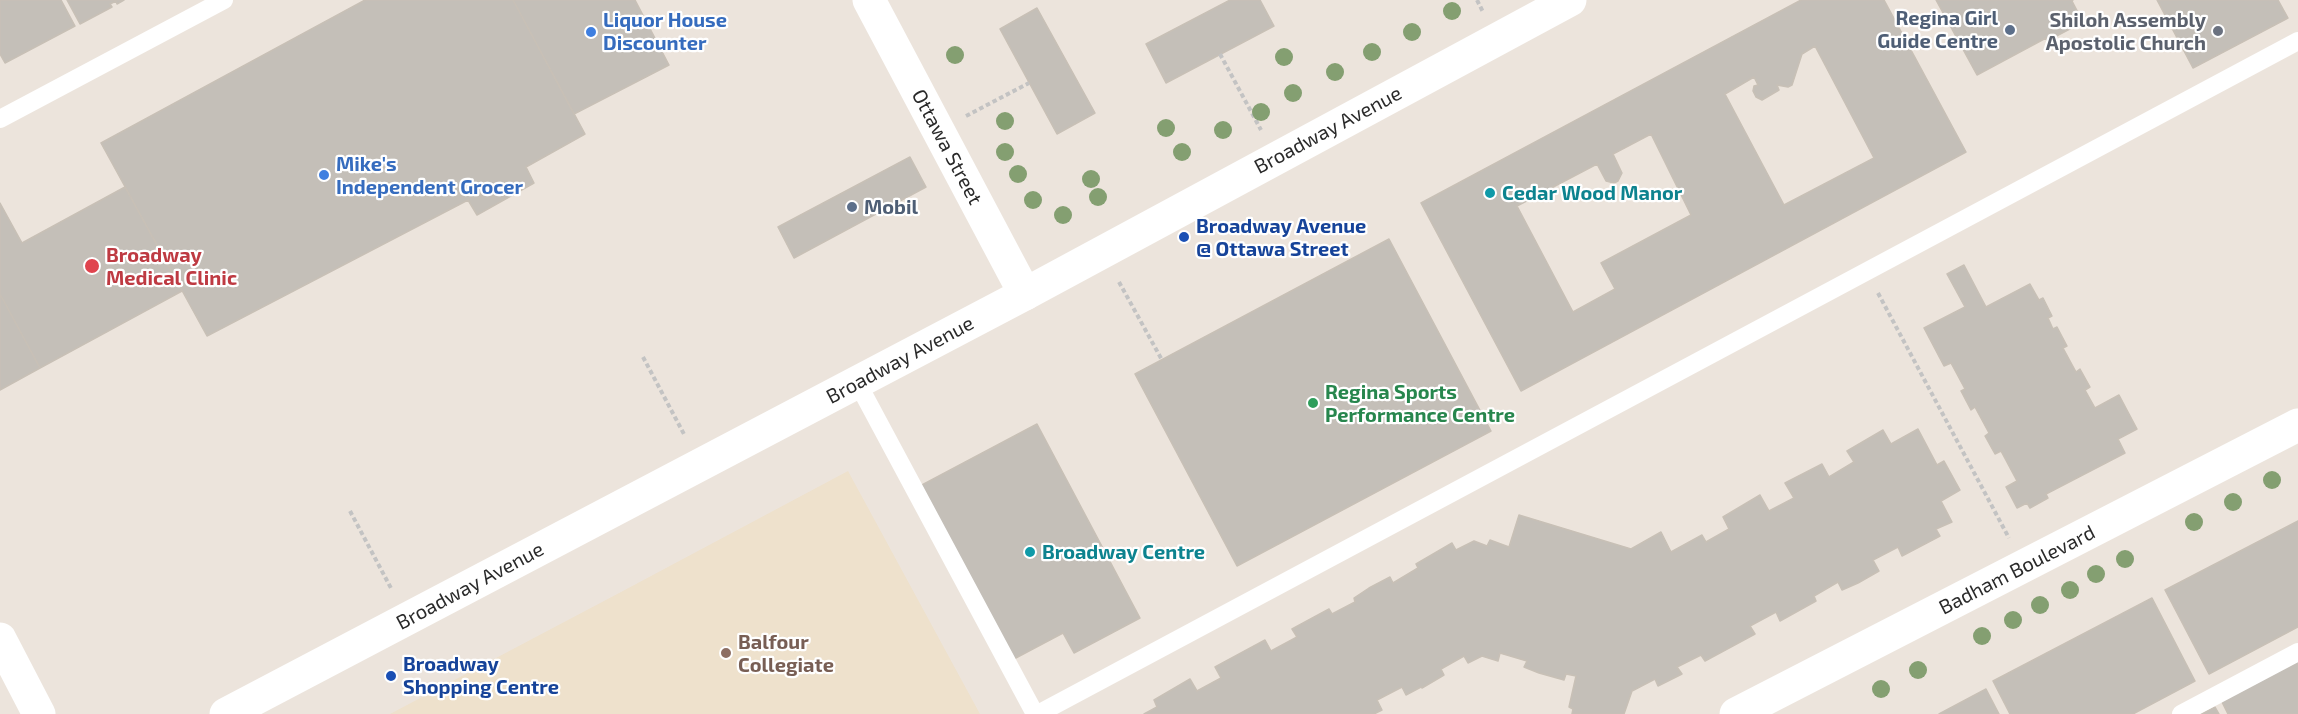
<!DOCTYPE html>
<html>
<head>
<meta charset="utf-8">
<style>
	body { margin:0 }
	canvas { display:block; background:#ece4dc }
</style>
</head>
<body>
<canvas width="2298" height="714"></canvas>
<script>
const context = document.querySelector('canvas').getContext('2d');
context.lineJoin = 'round';
function fillPath(path, color) { context.fillStyle = color; context.fill(path, 'evenodd'); }
const poly = rows => new Path2D(rows.map(r => 'M' + r).join(''));
function stroke(path, color, width, dash) { context.strokeStyle = color; context.lineWidth = width; context.lineCap = dash ? 'butt' : 'round'; context.setLineDash(dash || []); context.stroke(path); }
function write(font, color, halo, rows, align = 'center') {
  context.font = font + ' "Exo 2",sans-serif'; context.lineWidth = 4.5; context.setLineDash([]); context.textBaseline = 'middle'; context.strokeStyle = halo; context.fillStyle = color; for (const [text, x, y, turn = 0] of rows) {
    context.save(); context.translate(x, y); context.rotate((+turn || 0) * Math.PI / 180); context.textAlign = isNaN(turn) ? turn : align; if (halo) context.strokeText(text, 0, 0); context.fillText(text, 0, 0); context.restore();
  }
}
fillPath(poly([
	[848,471,980,714,390,714,621,592]
]), '#eee1cc');
const building = poly([
	[0,0,61,0,75,26,5,63,0,54,0,0],
	[67,0,124,0,117,4,116,1,110,4,112,7,80,24,67,0],
	[365,0,513,0,585,134,526,167,534,183,477,215,468,200,207,336,101,143,365,0],
	[513,0,635,0,669,65,574,114,513,0],
	[1230,0,1260,0,1274,26,1166,83,1146,44,1230,0],
	[1801,0,1884,0,1966,152,1521,391,1421,203,1801,0],
	[1815,46,1874,158,1784,205,1725,94,1754,77,1758,85,1754,86,1753,91,1756,97,1762,100,1779,90,1777,85,1788,87,1792,85,1802,54,1815,46],
	[1651,134,1691,215,1601,263,1615,289,1573,312,1517,206,1597,164,1606,181,1614,183,1618,181,1622,173,1613,154,1651,134],
	[1936,0,2073,0,2072,1,2083,22,2047,41,2046,38,1977,75,1936,0],
	[2157,0,2278,0,2288,18,2193,68,2157,0],
	[1037,8,1095,113,1057,134,1000,29,1037,8],
	[910,157,926,187,794,258,778,227,910,157],
	[125,187,182,291,40,368,0,294,0,203,22,243,125,187],
	[1389,239,1491,431,1237,566,1135,374,1389,239],
	[1964,265,1986,307,2030,284,2039,300,2043,298,2052,316,2048,318,2053,329,2057,327,2067,346,2063,348,2076,372,2080,369,2090,387,2085,390,2095,408,2119,395,2137,429,2118,439,2125,453,2046,494,2048,498,2030,508,2027,503,2017,508,2006,487,2017,481,2001,451,1995,454,1985,436,1989,433,1975,407,1971,410,1961,391,1965,389,1951,363,1944,366,1924,328,1965,307,1947,274,1964,265],
	[0,294,40,368,0,390,0,294],
	[1037,424,1140,618,1074,653,1063,633,1012,660,920,486,1037,424],
	[1918,429,1937,465,1944,461,1960,490,1941,501,1952,522,1936,529,1940,536,1902,556,1898,547,1873,560,1879,571,1858,583,1842,590,1838,582,1814,596,1816,601,1780,621,1776,612,1750,626,1755,634,1705,661,1701,655,1677,667,1682,674,1658,686,1655,679,1632,691,1624,714,1572,714,1573,709,1569,707,1576,676,1566,674,1564,680,1539,673,1524,667,1527,661,1500,653,1498,661,1482,656,1468,663,1464,656,1441,669,1444,675,1422,688,1421,687,1406,695,1402,687,1377,700,1382,710,1374,714,1144,714,1157,707,1154,700,1190,679,1197,691,1221,678,1215,667,1265,640,1271,651,1297,637,1292,629,1329,609,1332,614,1355,602,1354,598,1369,588,1390,577,1393,583,1418,568,1416,564,1452,543,1456,550,1474,541,1487,546,1490,540,1509,547,1519,515,1631,549,1661,532,1671,552,1702,535,1706,542,1729,529,1723,517,1760,495,1769,511,1794,498,1785,483,1822,464,1829,477,1854,462,1847,451,1883,430,1891,444,1918,429],
	[2298,521,2298,627,2209,674,2165,590,2298,521],
	[2152,598,2195,681,2133,714,2010,714,1993,681,2152,598],
	[2298,657,2298,714,2228,714,2220,698,2298,657],
	[1986,689,1999,714,1939,714,1986,689],
	[2215,707,2219,714,2201,714,2215,707]
]);
fillPath(building, '#c4bfb8');
stroke(building, '#c8c0b6', 1.5);
stroke(poly([
	[1477,0,1483,12],
	[1220,54,1261,130],
	[966,116,1029,83],
	[1119,282,1162,360],
	[1878,293,2009,538],
	[643,357,685,436],
	[350,511,392,590]
]), '#c3c3c3', 4, [4.5, 3]);
stroke(poly([
	[0,119,224,0],
	[857,382,1035,714],
	[1038,714,2298,41],
	[2181,714,2298,652]
]), '#fff', 18);
stroke(poly([
	[869,0,1025,294],
	[0,639,39,714],
	[1736,714,2298,425]
]), '#fff', 33);
stroke(poly([
	[226,714,1025,294,1570,0]
]), '#fff', 33);
context.fillStyle = '#849f71';
for (const [x, y] of [
	[1452,11],
	[1412,32],
	[1372,52],
	[955,55],
	[1284,57],
	[1335,72],
	[1293,93],
	[1261,112],
	[1005,121],
	[1166,128],
	[1223,130],
	[1005,152],
	[1182,152],
	[1018,174],
	[1091,179],
	[1098,197],
	[1033,200],
	[1063,215],
	[2272,480],
	[2233,502],
	[2194,522],
	[2125,559],
	[2096,574],
	[2070,590],
	[2040,605],
	[2013,620],
	[1982,636],
	[1918,670],
	[1881,689]
]) { context.beginPath(); context.arc(x, y, 9, 0, 2 * Math.PI); context.fill(); }
for (const [x, y, r, color] of [
	[2010,30,6,"#5c6f8a"],
	[2218,31,6,"#6b7280"],
	[591,32,6,"#3f7fe0"],
	[324,175,6,"#3f7fe0"],
	[1490,193,6,"#0f9aa8"],
	[852,207,6,"#5c6f8a"],
	[1184,237,6,"#1a4fb4"],
	[92,266,8,"#e0444e"],
	[1313,403,6,"#2e9e5b"],
	[1030,552,6,"#0f9aa8"],
	[726,653,6,"#8d6e63"],
	[391,676,6,"#1a4fb4"]
]) { const dot = new Path2D(); dot.arc(x, y, r, 0, 2 * Math.PI); context.fillStyle = color; context.fill(dot); stroke(dot, '#fff', 2); }
write('bold 20px', '#4e5e75', '#fff', [
	["Regina Girl",1998,18],
	["Guide Centre",1998,41],
	["Mobil",864,207,"left"]
], 'right');
write('bold 20px', '#366cbe', '#fff', [
	["Liquor House",603,20],
	["Discounter",603,43],
	["Mike's",336,164],
	["Independent Grocer",336,187]
], 'left');
write('bold 20px', '#5b616d', '#fff', [
	["Shiloh Assembly",2206,20],
	["Apostolic Church",2206,43]
], 'right');
write('20px', '#2a2a2a', '#fff', [
	["Broadway Avenue",1328,130,-28],
	["Ottawa Street",947,147,62],
	["Broadway Avenue",900,360,-28],
	["Badham Boulevard",2017,570,-27],
	["Broadway Avenue",470,586,-28]
]);
write('bold 20px', '#0d838f', '#fff', [
	["Cedar Wood Manor",1502,193],
	["Broadway Centre",1042,552]
], 'left');
write('bold 20px', '#164399', '#fff', [
	["Broadway Avenue",1196,226],
	["@ Ottawa Street",1196,249],
	["Broadway",403,664],
	["Shopping Centre",403,687]
], 'left');
write('bold 20px', '#be3a42', '#fff', [
	["Broadway",106,255],
	["Medical Clinic",106,278]
], 'left');
write('bold 20px', '#27864d', '#fff', [
	["Regina Sports",1325,392],
	["Performance Centre",1325,415]
], 'left');
write('bold 20px', '#785e54', '#fff', [
	["Balfour",738,642],
	["Collegiate",738,665]
], 'left');
</script>
</body>
</html>
